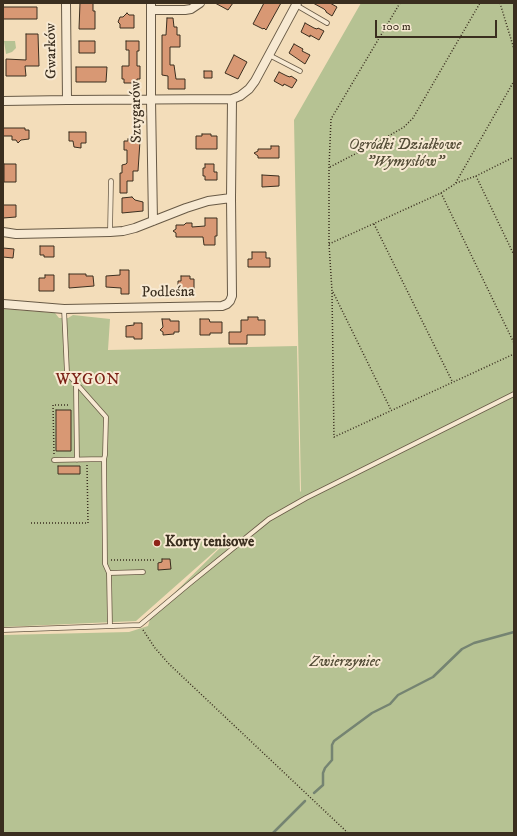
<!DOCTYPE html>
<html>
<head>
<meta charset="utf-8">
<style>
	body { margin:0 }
	#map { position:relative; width:517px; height:836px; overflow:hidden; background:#f3ddba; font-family:"IM FELL DW Pica",serif }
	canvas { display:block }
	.frame { position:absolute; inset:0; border:4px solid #3a2e1f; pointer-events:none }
	.scale { position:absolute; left:375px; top:20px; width:122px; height:18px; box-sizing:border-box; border:2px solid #3a2e1f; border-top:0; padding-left:5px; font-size:12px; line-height:14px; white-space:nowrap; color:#3a2e1f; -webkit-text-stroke:3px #f7e9d2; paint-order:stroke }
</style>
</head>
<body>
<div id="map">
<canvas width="517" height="836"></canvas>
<div class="frame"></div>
<div class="scale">100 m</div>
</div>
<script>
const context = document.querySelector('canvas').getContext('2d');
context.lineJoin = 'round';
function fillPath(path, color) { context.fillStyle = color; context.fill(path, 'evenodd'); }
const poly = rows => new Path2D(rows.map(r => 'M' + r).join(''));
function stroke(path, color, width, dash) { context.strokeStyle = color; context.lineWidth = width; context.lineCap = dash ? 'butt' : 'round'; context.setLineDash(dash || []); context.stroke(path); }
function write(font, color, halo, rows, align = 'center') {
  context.font = font + ' "IM FELL DW Pica",serif'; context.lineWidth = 4; context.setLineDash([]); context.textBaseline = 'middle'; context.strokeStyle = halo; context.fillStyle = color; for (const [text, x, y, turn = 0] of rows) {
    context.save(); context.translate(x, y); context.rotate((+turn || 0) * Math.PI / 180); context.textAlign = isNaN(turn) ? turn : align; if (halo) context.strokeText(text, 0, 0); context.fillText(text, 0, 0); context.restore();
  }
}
fillPath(poly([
	[361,3,514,3,514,833,3,833,3,635,129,632,148,626,151,616,231,537,136,621,3,627,3,309,55,313,59,318,68,318,73,315,110,319,108,350,297,346,300,492,301,491,294,120],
	[4,41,15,41,16,48,12,52,6,54]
]), '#b6c293');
stroke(poly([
	[314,793,323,785,323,773,325,768,332,760,332,745,334,741,372,713,390,704,398,695,433,677,462,649,474,643,514,632],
	[273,833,305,801]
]), '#758472', 2.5);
const building = poly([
	[80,3,93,3,93,11,95,11,95,29,79,29,80,3],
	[215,3,233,3,228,10,215,3],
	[264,3,281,3,266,30,264,28,263,29,253,24,264,3],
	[313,3,330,3,337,7,332,16,326,12,326,11,324,9,313,3],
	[3,7,37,7,37,19,3,19,3,7],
	[127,13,129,15,134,15,134,28,120,28,120,24,118,22,120,17,123,17,127,13],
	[167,18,173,18,174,27,177,27,177,35,180,35,180,47,170,47,170,65,174,65,176,79,185,79,185,89,168,89,168,76,162,75,162,35,166,35,167,18],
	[305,23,314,28,317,29,318,28,324,31,319,40,310,35,310,37,301,32,305,23],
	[26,34,38,34,39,66,25,66,26,76,6,76,6,59,26,60,26,34],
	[79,41,95,41,95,53,79,53,79,41],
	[126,41,139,41,139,51,137,51,137,66,140,66,140,79,137,79,137,83,124,83,124,79,122,79,122,66,129,66,129,50,126,50,126,41],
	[294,44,303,49,302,51,310,55,305,64,289,53,294,44],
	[234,55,247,62,238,79,225,73,234,55],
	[76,67,107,67,106,82,76,82,76,67],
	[204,71,212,71,212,78,204,78,204,71],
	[279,72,287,76,290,77,291,76,297,80,292,88,284,84,283,86,274,81,279,72],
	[3,128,25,128,25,130,29,130,29,139,21,140,18,143,16,140,12,140,12,136,3,136,3,128],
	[69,132,86,132,86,143,81,143,81,148,74,147,73,141,69,141,69,132],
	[202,134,211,134,211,136,217,136,217,149,196,149,196,136,202,136,202,134],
	[128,139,140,141,138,171,133,171,133,181,127,181,127,193,120,193,120,173,122,173,122,165,126,164,127,163,127,150,124,150,124,141,128,141,128,139],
	[271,146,279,146,279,158,258,158,258,156,254,153,258,151,258,149,271,149,271,146],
	[4,164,16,164,16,182,4,182,4,164],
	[205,164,214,164,214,172,217,172,217,180,205,180,205,176,203,176,203,168,205,168,205,164],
	[262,175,279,176,279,186,262,187,262,175],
	[132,197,135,200,143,202,143,211,122,213,122,198,132,197],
	[3,205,16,205,16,217,3,218,3,205],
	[205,218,217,218,217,236,215,236,215,245,204,245,203,237,176,237,176,233,173,231,176,229,176,225,184,225,186,223,192,223,192,227,205,226,205,218],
	[40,246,54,246,54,257,44,257,44,255,40,255,40,246],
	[3,248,14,249,13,258,3,257,3,248],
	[252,252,266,252,266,258,270,258,270,267,248,267,248,259,252,259,252,252],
	[120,270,129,270,129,294,121,294,121,288,106,287,106,276,120,275,120,270],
	[69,274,86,274,86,276,93,276,94,286,69,288,69,274],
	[45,275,54,275,54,291,39,291,39,278,45,278,45,275],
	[181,276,190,276,190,279,194,279,194,293,185,293,185,291,178,291,178,281,181,281,181,276],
	[248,317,258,317,258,320,265,320,265,335,247,335,247,344,229,344,229,332,241,332,241,320,248,320,248,317],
	[162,319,170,319,170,321,179,321,179,332,174,332,174,334,163,335,163,332,160,330,163,327,162,319],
	[200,319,209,319,210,322,222,322,222,333,210,333,210,335,200,335,200,319],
	[134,323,142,323,142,339,134,339,134,337,126,337,126,326,134,325,134,323],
	[56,410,71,410,71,451,56,451,56,410],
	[58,466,80,466,80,474,58,474,58,466],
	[162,559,170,559,171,569,158,570,158,563,162,562,162,559]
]);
fillPath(building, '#d89874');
stroke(building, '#3a2e1f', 1);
const service = poly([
	[296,5,327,23],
	[269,55,300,71],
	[110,232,111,181],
	[76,385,77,460],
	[104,459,105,564,109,573,143,572],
	[54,460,104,459,105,455,106,417,67,373,64,309],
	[109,573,110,626],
	[3,630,140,625,189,584,269,519,306,498,514,394]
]);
const minor = poly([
	[66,3,67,100],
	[151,3,151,100,153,221],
	[151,10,185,10,191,9,200,3],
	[3,101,67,100,232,99,240,96,249,89,255,81,297,3],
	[3,232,16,234,110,232,123,231,135,228,186,208,208,201,231,198,232,99],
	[3,304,64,309,222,306,227,304,230,301,232,296,231,198]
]);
stroke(service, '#685a46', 5.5);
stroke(minor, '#685a46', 10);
stroke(poly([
	[400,3,331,119,329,167,329,244,332,291,334,437,514,354],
	[500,3,514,49],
	[330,167,380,141,404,127,413,118,480,3],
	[476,176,514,255],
	[456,183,476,176,514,157],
	[441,193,514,343],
	[374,224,452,381],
	[329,244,441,193,455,184,514,81],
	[333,292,391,410],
	[54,454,53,405,70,405],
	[31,523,88,523,87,465],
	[111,560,155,560],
	[143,630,155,648,168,663,348,833]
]), '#3a2e1f', 1.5, [1, 2]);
stroke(service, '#f7e9d2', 4);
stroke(minor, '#f7e9d2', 8);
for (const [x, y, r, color] of [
	[157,543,4,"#8f2418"]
]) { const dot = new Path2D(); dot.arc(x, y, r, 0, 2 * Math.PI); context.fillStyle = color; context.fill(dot); stroke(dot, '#f7e9d2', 1.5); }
write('15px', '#3a2e1f', '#f7e9d2', [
	["Gwarków",52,51,-91],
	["Sztygarów",137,112,-91],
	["Podleśna",168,293,-1]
]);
write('italic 15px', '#534c36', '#f7e9d2', [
	["Ogródki Działkowe",405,146],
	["\"Wymysłów\"",405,163],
	["Zwierzyniec",345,663]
]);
write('bold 15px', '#3a2e1f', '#f7e9d2', [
	["Korty tenisowe",165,543]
], 'left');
context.letterSpacing = '1px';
write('16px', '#7a1f14', '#f7e9d2', [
	["WYGON",88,381]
]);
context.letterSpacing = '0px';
</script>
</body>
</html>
